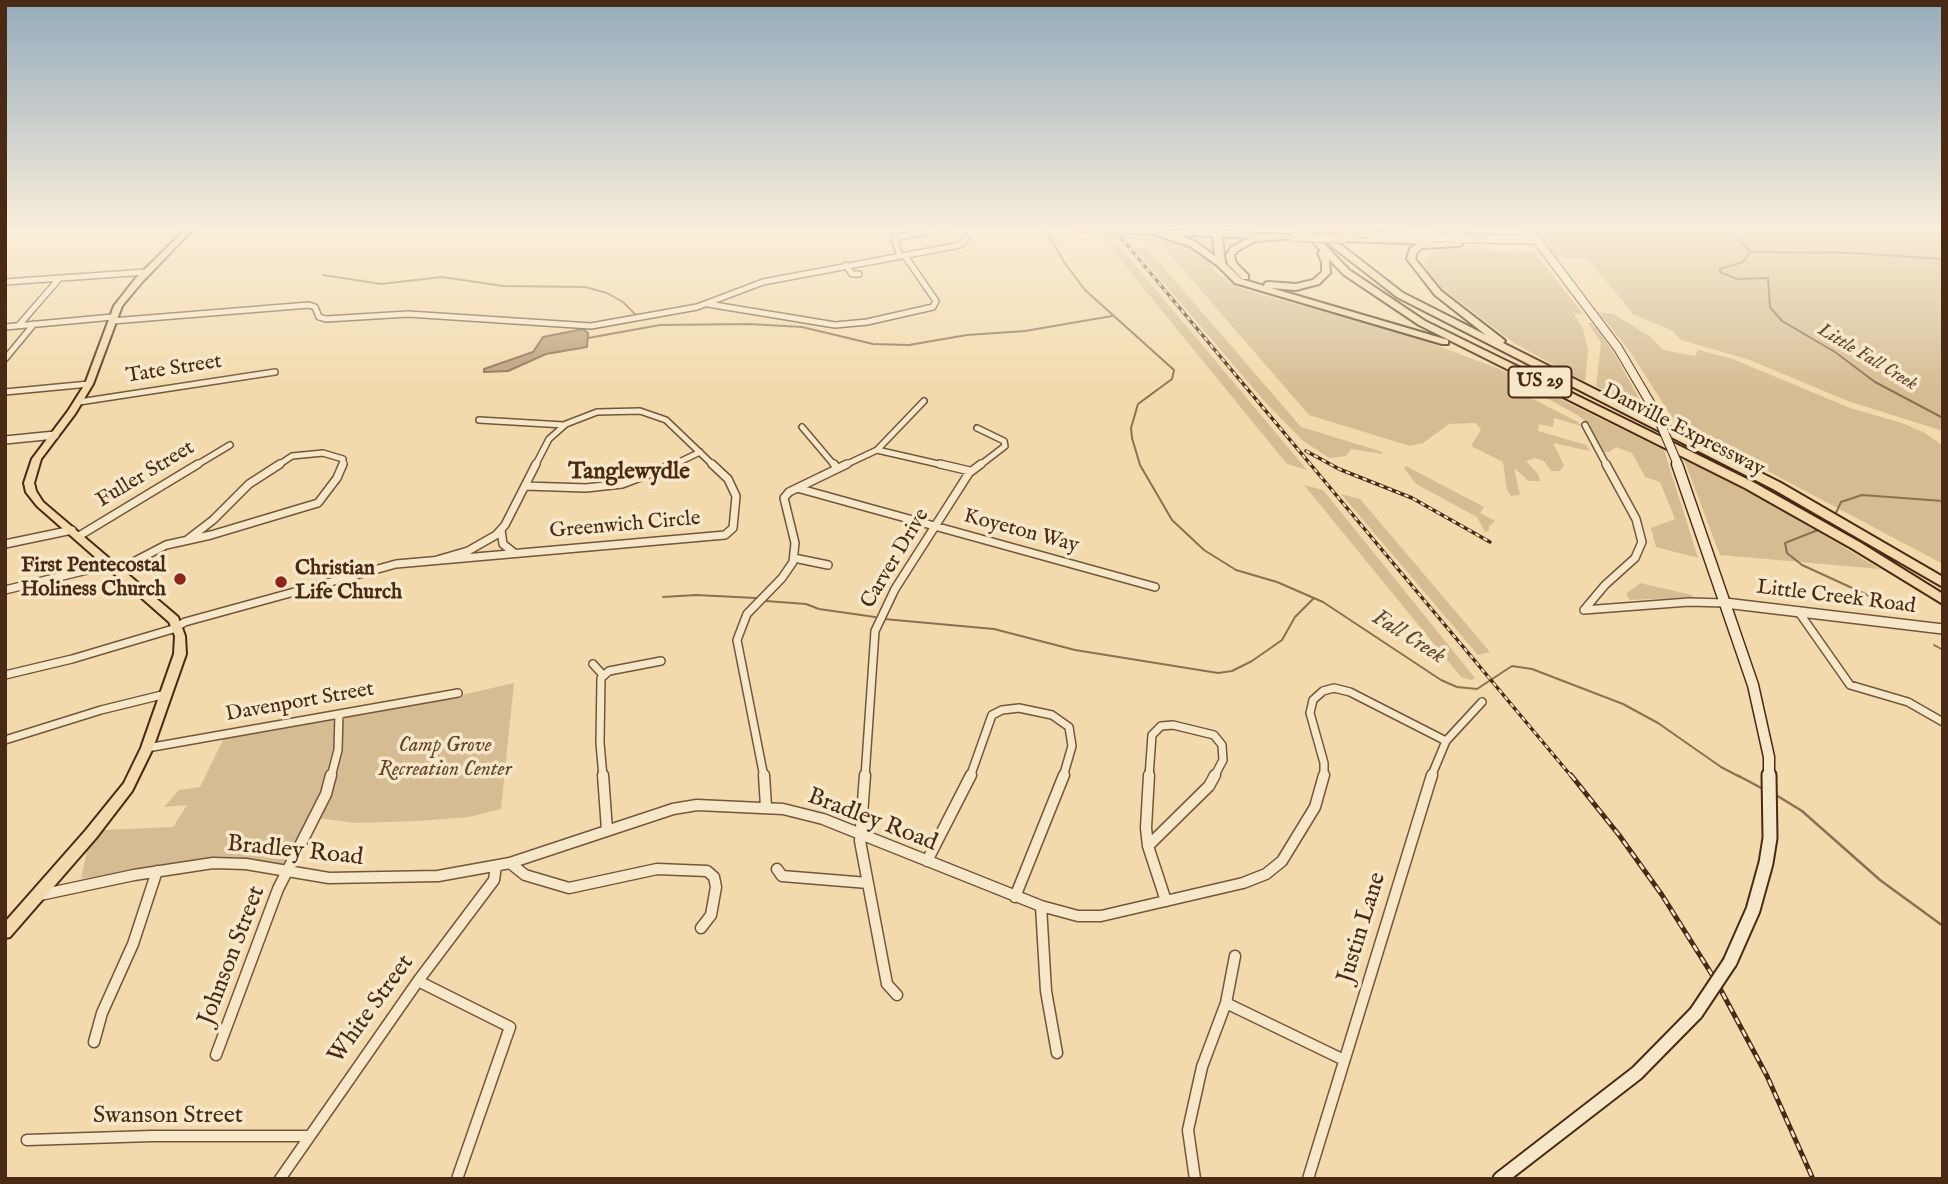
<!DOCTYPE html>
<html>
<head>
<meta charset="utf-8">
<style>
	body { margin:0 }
	#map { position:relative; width:1948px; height:1184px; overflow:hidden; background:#f2daac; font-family:"IM FELL English",serif }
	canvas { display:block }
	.frame { position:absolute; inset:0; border:7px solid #492a15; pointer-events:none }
</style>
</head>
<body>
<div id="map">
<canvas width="1948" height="1184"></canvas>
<div class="frame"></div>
</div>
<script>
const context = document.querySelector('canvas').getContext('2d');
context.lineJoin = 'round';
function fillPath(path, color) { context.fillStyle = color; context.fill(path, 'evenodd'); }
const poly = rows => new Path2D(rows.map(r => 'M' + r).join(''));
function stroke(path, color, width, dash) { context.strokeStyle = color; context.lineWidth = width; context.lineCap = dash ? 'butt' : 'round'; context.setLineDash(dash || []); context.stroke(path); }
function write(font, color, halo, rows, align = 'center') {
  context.font = font + ' "IM FELL English",serif'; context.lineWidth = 7; context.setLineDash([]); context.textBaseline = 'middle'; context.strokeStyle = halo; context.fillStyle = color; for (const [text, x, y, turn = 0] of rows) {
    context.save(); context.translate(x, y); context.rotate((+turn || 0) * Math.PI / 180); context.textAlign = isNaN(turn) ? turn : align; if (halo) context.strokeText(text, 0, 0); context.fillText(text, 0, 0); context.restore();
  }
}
fillPath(poly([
	[1546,227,1943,227,1943,431,1848,401,1747,359,1681,340,1673,331,1633,314,1588,259,1557,257,1537,232],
	[1126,236,1163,239,1183,244,1207,258,1215,271,1229,282,1249,291,1406,334,1497,368,1664,450,1698,558,1656,547,1651,528,1675,519,1660,482,1645,477,1632,453,1616,447,1609,452,1601,452,1589,424,1579,416,1523,385,1511,385,1513,389,1578,422,1581,426,1554,418,1553,427,1539,424,1538,431,1586,445,1590,451,1553,443,1564,465,1560,471,1551,471,1544,461,1535,458,1526,461,1538,474,1540,481,1529,481,1514,468,1520,495,1511,496,1507,490,1503,462,1471,446,1481,430,1476,423,1449,424,1423,443,1410,446,1309,415,1160,243,1128,239],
	[1109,246,1120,247,1307,470,1287,464],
	[1134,248,1147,248,1301,427,1383,452,1382,454,1351,449,1346,456,1329,458,1302,440,1266,403],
	[1448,249,1534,252,1583,314,1574,314,1583,328,1588,351,1585,382,1514,343,1440,287,1426,269,1424,260,1436,250],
	[1598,312,1614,314,1652,338,1663,350,1695,356,1698,350,1733,359,1850,408,1902,423,1925,433,1943,446,1943,564,1675,422,1631,353],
	[1588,323,1592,323,1613,351,1646,411,1596,386,1601,343],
	[1683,457,1787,513,1880,569,1720,555],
	[1406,466,1484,507,1480,513,1495,521,1489,526,1489,530,1485,532,1477,517,1416,484,1404,468],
	[1304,485,1323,490,1475,678,1471,680,1461,677],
	[1341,494,1360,499,1490,652,1478,655],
	[1640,583,1692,595,1693,597,1630,600,1626,594],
	[514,683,501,809,469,817,418,821,356,823,310,817,285,867,235,859,198,860,81,879,87,851,103,830,173,827,187,805,164,807,179,790,200,787,224,738,453,697]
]), '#d5bc92');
const water = poly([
	[583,329,588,333,587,347,546,354,508,371,484,372,484,369,533,352,543,337,583,329]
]);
fillPath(water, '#b99e79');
stroke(water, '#8c7051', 2);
stroke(poly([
	[1044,227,1064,262,1085,290,1174,370,1172,379,1138,404,1131,428,1132,438,1140,465,1172,520,1204,550,1236,570,1277,582,1323,602,1441,680,1457,687,1477,689,1512,666,1532,669,1623,704,1658,723,1721,767,1740,777],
	[1724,227,1750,251],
	[1750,252,1743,262,1720,269,1720,272,1737,279,1768,278,1770,307,1782,321,1835,352,1875,382,1943,418],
	[1752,252,1852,253,1943,259],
	[323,275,381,284,442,277,503,286,585,287,607,293,623,302,637,316],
	[588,338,660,325,749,324,802,327,873,344,909,345,967,335,1025,331,1112,316],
	[1835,515,1841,502,1862,495,1943,501],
	[1818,530,1785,543,1787,553,1802,565,1896,608],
	[663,597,696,595,756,598],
	[766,601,806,604,819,609,875,617],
	[884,619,994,629,1075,650,1218,673,1232,671,1252,661,1282,640,1295,617,1313,599],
	[1934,645,1943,650]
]), '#8c7051', 2);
stroke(poly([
	[1737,775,1765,790],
	[1776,795,1802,811,1880,880,1943,926]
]), '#8c7051', 2.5);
const minorFar2 = poly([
	[900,256,894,238,946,227],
	[846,265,852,274,859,274],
	[5,282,146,272],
	[708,304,835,325,867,322,933,307,936,301,905,256],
	[112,321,309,305,315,307,319,317,326,319,408,314,591,326,697,307,763,282,960,245,967,238],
	[19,325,59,279],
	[5,327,113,317],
	[5,359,34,324],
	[5,392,89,384],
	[79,402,275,372],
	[479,420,564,425],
	[1585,425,1607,466],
	[802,427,835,466],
	[977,428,1004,441,1005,446,979,466],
	[877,450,947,466],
	[195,466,230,445],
	[277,466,292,456,323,453,343,459,343,466],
	[535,466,549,439,566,424,597,412,640,411,666,420,714,466],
	[671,466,700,452],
	[843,466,877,450,924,401]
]);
const minorFar1 = poly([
	[834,464,837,468],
	[940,464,970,471],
	[525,486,586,488,622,484,675,464],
	[797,488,1155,587],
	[501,530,503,544,513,552],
	[79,536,198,464],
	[187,540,213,520,249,484,280,464],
	[5,544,72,530],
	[794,558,828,565],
	[437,560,468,551,496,535,505,525,536,464],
	[118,570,166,545,211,535,318,503,337,478,343,464],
	[5,590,112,564],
	[1584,610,1605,585,1635,558,1642,542,1636,519,1606,464],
	[1584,610,1689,602,1725,603],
	[1798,611,1850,685,1908,702,1943,722],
	[593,664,603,675],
	[5,675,72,659,173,629,185,622,396,564,725,535,733,528,736,496,728,479,712,464],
	[5,740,101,710,166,694],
	[147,748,458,693],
	[331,777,338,750,339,714],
	[603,777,600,743,601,678,609,671,661,661],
	[764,777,737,640,747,614,782,578,793,562,795,543,784,498,789,492,847,464],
	[865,777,875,631,895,589,969,473,981,464],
	[970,777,992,715,1002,710,1019,708,1052,715,1069,727,1072,746,1063,777],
	[1149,777,1152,735,1161,726,1173,725,1214,735,1222,745,1223,760,1214,777],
	[1324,777,1324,763,1310,713,1313,700,1323,691,1334,688,1350,692,1446,741],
	[1431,777,1446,741,1482,702]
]);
const minor = poly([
	[603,775,607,830],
	[764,775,766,807],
	[865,775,860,841,887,984,897,995],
	[1149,775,1146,828,1148,846,1209,786,1215,775],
	[1148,846,1166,901],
	[927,861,971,775],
	[510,863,525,875,569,888,657,869,707,871,714,877,716,887,711,915,701,928],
	[777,869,782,876,868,883],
	[40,895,134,875,213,863,246,864,329,878,438,876,510,863,673,809,697,805,783,809,823,819,1041,906,1078,916,1101,916,1243,883,1266,874,1282,861,1315,807,1324,775],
	[1015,897,1064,775],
	[1041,906,1046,991,1057,1053],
	[418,981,510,1027,457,1179],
	[1226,1003,1344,1060],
	[94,1042,102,1013,133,944,157,871],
	[216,1055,278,889,326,794,331,775],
	[27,1140,152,1136,309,1136],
	[280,1179,418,981,494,880,496,866],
	[1195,1179,1188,1130,1202,1067,1226,1003,1235,956],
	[1308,1179,1432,775]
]);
const tertiaryFar1 = poly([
	[5,440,55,435]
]);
const tertiary = poly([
	[1725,603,1943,629]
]);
const secondaryFar2 = poly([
	[1527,227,1618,348,1655,411],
	[1372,236,1536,240],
	[1676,460,1678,466]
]);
const secondaryFar1 = poly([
	[1677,464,1753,685,1769,757,1769,777]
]);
const secondary = poly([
	[1730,962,1753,910,1766,863,1770,838,1769,775],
	[1500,1179,1637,1073,1696,1013]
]);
const primary = poly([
	[188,227,195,227,142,282,122,306,93,384,75,414,41,459,34,483,36,491,43,502,178,617,185,636,186,654,153,748,132,791,96,838,10,937,5,938,5,922,86,830,124,783,141,748,174,654,175,636,169,622,37,506,26,492,24,483,32,459,68,411,85,384,114,306,136,278,188,227],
	[1124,229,1293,235,1297,237,1293,239,1127,233,1124,233,1124,229],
	[1341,237,1430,240,1434,242,1430,244,1344,241,1340,239,1341,237]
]);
const motorway = poly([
	[1299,227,1308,227,1349,270,1425,321,1753,482,1861,543,1943,594,1943,604,1853,549,1745,488,1419,325,1343,274,1329,259,1330,273,1319,284,1296,290,1271,288,1448,340,1448,344,1442,344,1235,283,1217,265,1190,246,1144,231,1148,228,1179,235,1196,242,1215,256,1213,238,1215,232,1244,229,1244,233,1222,236,1225,263,1241,279,1264,286,1265,283,1268,282,1296,284,1313,280,1322,272,1322,262,1318,253,1321,251,1299,227],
	[1313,227,1322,227,1336,241,1403,293,1486,335,1435,295,1407,259,1410,249,1417,244,1462,241,1462,245,1459,246,1422,248,1417,252,1415,259,1441,291,1503,339,1505,341,1503,343,1781,483,1943,577,1943,587,1773,489,1397,297,1330,245,1313,227],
	[1398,227,1412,227,1388,236,1338,238,1334,235,1338,232,1387,231,1398,227],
	[1436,227,1447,227,1482,239,1478,242,1451,236,1436,227],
	[1279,234,1282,235,1282,239,1256,241,1237,251,1234,256,1236,263,1248,275,1248,279,1242,279,1228,264,1226,256,1231,247,1251,237,1279,234]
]);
stroke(minorFar2, '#73563b', 8);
stroke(minorFar1, '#73563b', 10);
stroke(minor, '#73563b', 13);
stroke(tertiaryFar1, '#73563b', 10);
stroke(tertiary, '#73563b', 12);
stroke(secondaryFar2, '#492a15', 10);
stroke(secondaryFar1, '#492a15', 13);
stroke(secondary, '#492a15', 17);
stroke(primary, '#492a15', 4);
stroke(motorway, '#492a15', 4);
stroke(minorFar2, '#f7e7c9', 5);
stroke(minorFar1, '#f7e7c9', 7);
stroke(minor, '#f7e7c9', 10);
stroke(tertiaryFar1, '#f7e7c9', 7);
stroke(tertiary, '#f7e7c9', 9);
stroke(secondaryFar2, '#f7e7c9', 8);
stroke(secondaryFar1, '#f7e7c9', 10);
stroke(secondary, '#f7e7c9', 13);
fillPath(primary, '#f2daac');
fillPath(motorway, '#f2daac');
const railFar1 = poly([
	[1112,227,1572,777],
	[1306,451,1339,469,1412,498,1490,542]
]);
const rail = poly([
	[1571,775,1619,835,1662,895,1716,981,1767,1076,1813,1179]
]);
stroke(railFar1, '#492a15', 3.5);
stroke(rail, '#492a15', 5);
stroke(railFar1, '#f7e7c9', 2, [4.5]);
stroke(rail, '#f7e7c9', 2.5, [7]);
const secondaryBridgeFar1 = poly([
	[1655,411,1676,460]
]);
const secondaryBridge = poly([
	[1696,1013,1730,962]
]);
const primaryBridge = poly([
	[1077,227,1127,231],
	[1293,237,1344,239]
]);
stroke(secondaryBridgeFar1, '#492a15', 10, []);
stroke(secondaryBridge, '#492a15', 17, []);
stroke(primaryBridge, '#492a15', 10, []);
stroke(secondaryBridgeFar1, '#f7e7c9', 8);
stroke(secondaryBridge, '#f7e7c9', 13);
stroke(primaryBridge, '#f2daac', 8);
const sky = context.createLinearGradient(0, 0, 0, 393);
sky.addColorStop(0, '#95abbc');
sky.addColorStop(0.58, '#f9eeda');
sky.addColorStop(1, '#f9eeda00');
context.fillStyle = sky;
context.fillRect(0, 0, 1948, 393);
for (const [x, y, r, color] of [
	[180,579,7,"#8f2418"],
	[281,582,7,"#8f2418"]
]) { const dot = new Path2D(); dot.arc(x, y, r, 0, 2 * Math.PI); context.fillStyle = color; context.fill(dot); stroke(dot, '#f7e7c9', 2.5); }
write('italic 19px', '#65472e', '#f7e7c9', [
	["Little Fall Creek",1867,358,31]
]);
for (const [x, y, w] of [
	[1540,382,63]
]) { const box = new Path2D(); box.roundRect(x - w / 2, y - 15.5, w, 31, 5); context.fillStyle = '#f7e7c9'; context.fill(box); stroke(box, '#492a15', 2); }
write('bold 19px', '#492a15', null, [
	["US 29",1540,382]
]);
write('21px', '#492a15', '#f7e7c9', [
	["Tate Street",174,370,-9],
	["Danville Expressway",1683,431,27],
	["Fuller Street",146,475,-31],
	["Greenwich Circle",625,526,-5],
	["Koyeton Way",1021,532,15],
	["Carver Drive",896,559,-59],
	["Little Creek Road",1836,598,7],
	["Davenport Street",300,703,-10]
]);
write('bold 21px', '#492a15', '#f7e7c9', [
	["First Pentecostal",166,567],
	["Holiness Church",166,591],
	["Christian",295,570,"left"],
	["Life Church",295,594,"left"]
], 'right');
write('italic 21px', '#65472e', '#f7e7c9', [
	["Camp Grove",445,747],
	["Recreation Center",445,771]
]);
write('bold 23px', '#492a15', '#f7e7c9', [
	["Tanglewydle",629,473]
]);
write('italic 23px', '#65472e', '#f7e7c9', [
	["Fall Creek",1408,638,32]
]);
write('24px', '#492a15', '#f7e7c9', [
	["Bradley Road",872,821,21],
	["Bradley Road",295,852,6],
	["Justin Lane",1363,928,-73],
	["Johnson Street",233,956,-69],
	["White Street",372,1010,-54],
	["Swanson Street",168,1117]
]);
</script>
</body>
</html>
